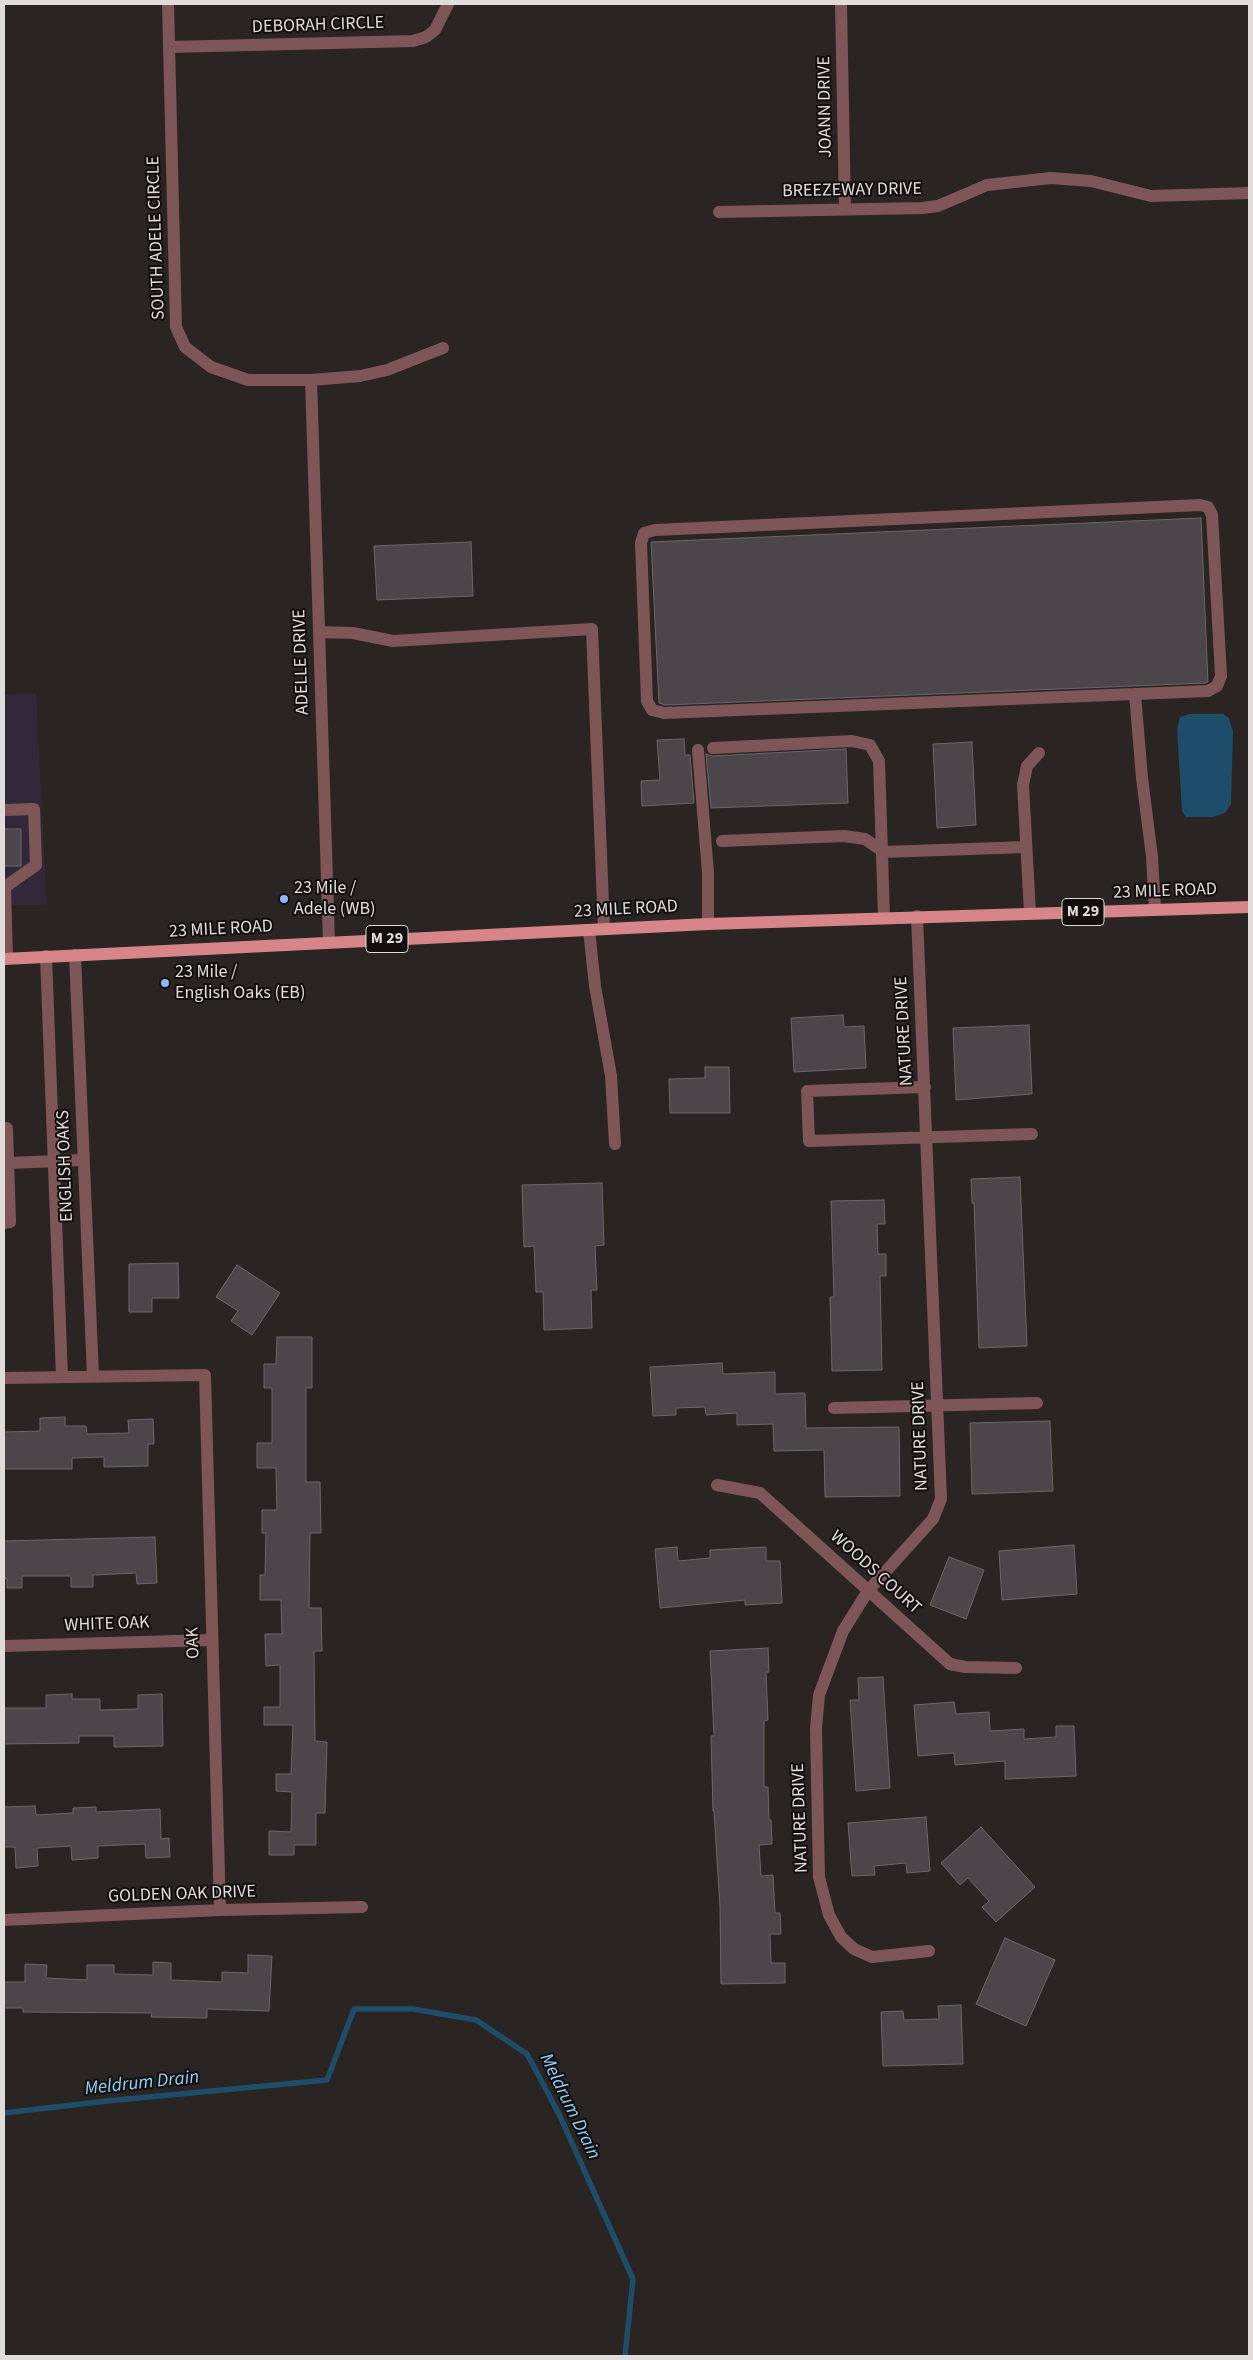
<!DOCTYPE html>
<html>
<head>
<meta charset="utf-8">
<style>
	body { margin:0 }
	#map { position:relative; width:1253px; height:2360px; overflow:hidden; background:#2a2422; font-family:"Source Sans 3",sans-serif }
	canvas { display:block }
	.frame { position:absolute; inset:0; border:5px solid #e0dcda; pointer-events:none }
</style>
</head>
<body>
<div id="map">
<canvas width="1253" height="2360"></canvas>
<div class="frame"></div>
</div>
<script>
const context = document.querySelector('canvas').getContext('2d');
context.lineJoin = 'round';
function fillPath(path, color) { context.fillStyle = color; context.fill(path, 'evenodd'); }
const poly = rows => new Path2D(rows.map(r => 'M' + r).join(''));
function stroke(path, color, width, dash) { context.strokeStyle = color; context.lineWidth = width; context.lineCap = dash ? 'butt' : 'round'; context.setLineDash(dash || []); context.stroke(path); }
function write(font, color, halo, rows, align = 'center') {
  context.font = font + ' "Source Sans 3",sans-serif'; context.lineWidth = 4; context.setLineDash([]); context.textBaseline = 'middle'; context.strokeStyle = halo; context.fillStyle = color; for (const [text, x, y, turn = 0] of rows) {
    context.save(); context.translate(x, y); context.rotate((+turn || 0) * Math.PI / 180); context.textAlign = isNaN(turn) ? turn : align; if (halo) context.strokeText(text, 0, 0); context.fillText(text, 0, 0); context.restore();
  }
}
fillPath(poly([
	[36,693,47,905,4,905,4,694]
]), '#312939');
fillPath(poly([
	[1190,714,1223,714,1229,718,1233,732,1231,804,1225,813,1213,817,1186,817,1182,811,1177,729,1180,717]
]), '#1e4d6a');
stroke(poly([
	[4,2113,107,2101,327,2080,354,2009,413,2009,476,2020,527,2054,559,2114,633,2279,625,2356]
]), '#1e4d6a', 5.5);
const building = poly([
	[1201,518,1208,682,1206,683,665,705,659,703,651,542,1201,518],
	[471,542,473,596,377,600,374,546,471,542],
	[684,739,685,755,690,755,694,803,642,806,641,781,660,780,657,740,684,739],
	[972,742,976,825,937,828,933,744,972,742],
	[846,749,848,803,711,808,706,754,713,756,846,749],
	[4,829,21,829,21,866,4,866,4,829],
	[843,1015,844,1027,864,1026,866,1068,794,1072,791,1018,843,1015],
	[1029,1025,1032,1094,956,1100,953,1028,1029,1025],
	[705,1067,729,1067,730,1113,670,1113,669,1079,705,1078,705,1067],
	[1020,1177,1027,1346,979,1348,974,1203,972,1203,971,1179,1020,1177],
	[602,1183,604,1245,595,1246,597,1290,591,1290,592,1328,544,1330,543,1292,536,1292,534,1246,524,1247,522,1185,602,1183],
	[884,1200,885,1224,877,1224,878,1254,886,1254,886,1276,880,1276,882,1370,832,1371,830,1297,834,1297,831,1201,884,1200],
	[178,1263,179,1298,152,1298,152,1312,129,1312,129,1264,178,1263],
	[237,1265,280,1293,252,1335,231,1321,238,1311,216,1297,237,1265],
	[277,1337,312,1337,312,1388,306,1388,306,1482,320,1482,321,1533,310,1533,309,1608,321,1608,322,1651,314,1651,315,1741,327,1742,325,1813,316,1813,316,1845,294,1845,294,1855,269,1855,269,1831,291,1832,292,1792,276,1791,276,1774,291,1774,293,1725,264,1725,264,1707,280,1707,280,1665,266,1666,265,1634,282,1634,281,1600,260,1600,260,1575,265,1575,266,1533,262,1533,262,1510,277,1510,276,1468,257,1468,257,1443,272,1443,272,1388,264,1388,264,1364,276,1364,277,1337],
	[722,1363,723,1374,775,1372,775,1394,805,1393,806,1428,899,1427,900,1496,825,1497,824,1450,774,1451,773,1424,737,1425,737,1413,706,1415,705,1407,676,1408,676,1415,653,1416,650,1367,722,1363],
	[65,1417,65,1426,86,1426,87,1434,129,1433,128,1420,153,1419,154,1444,148,1444,148,1466,104,1467,104,1457,72,1458,72,1469,4,1469,4,1432,40,1431,40,1418,65,1417],
	[1050,1421,1053,1491,972,1494,970,1423,1050,1421],
	[155,1537,157,1583,137,1584,136,1573,93,1575,93,1587,71,1587,71,1576,22,1576,22,1588,7,1588,7,1578,4,1579,4,1541,155,1537],
	[1074,1545,1077,1594,1002,1600,999,1551,1074,1545],
	[677,1547,678,1561,710,1558,710,1550,766,1547,766,1561,780,1561,782,1603,745,1605,745,1600,660,1608,655,1549,677,1547],
	[949,1557,984,1570,966,1619,930,1605,949,1557],
	[768,1648,769,1672,766,1672,768,1720,764,1721,764,1787,768,1787,769,1820,771,1820,772,1844,759,1845,761,1876,773,1875,775,1913,780,1913,781,1934,770,1934,771,1963,785,1963,785,1983,721,1984,720,1907,714,1811,713,1811,711,1736,714,1736,710,1651,768,1648],
	[883,1677,890,1788,856,1791,850,1700,859,1700,858,1678,883,1677],
	[72,1694,72,1699,100,1699,100,1710,138,1709,138,1695,162,1694,163,1746,114,1747,114,1736,79,1736,79,1743,4,1744,4,1708,46,1708,46,1695,72,1694],
	[954,1702,956,1714,989,1712,990,1731,1024,1729,1024,1739,1056,1737,1056,1726,1074,1726,1076,1776,1005,1779,1005,1761,955,1765,954,1753,918,1756,914,1705,954,1702],
	[35,1806,36,1815,73,1813,73,1808,96,1807,96,1812,160,1809,161,1839,169,1838,170,1857,146,1858,145,1844,98,1846,98,1858,72,1860,71,1846,37,1848,38,1866,16,1868,15,1847,4,1847,4,1807,35,1806],
	[926,1817,930,1871,907,1873,906,1863,874,1866,875,1875,852,1876,848,1823,926,1817],
	[981,1827,1035,1887,996,1922,982,1907,989,1901,968,1878,960,1885,941,1863,981,1827],
	[1005,1938,1055,1960,1026,2026,976,2004,1005,1938],
	[248,1955,272,1956,269,2011,207,2009,207,2018,151,2017,152,2013,23,2012,23,2008,4,2008,4,1982,25,1982,25,1964,47,1965,46,1978,87,1980,87,1965,114,1965,114,1974,153,1975,153,1962,171,1963,171,1980,222,1982,222,1972,248,1973,248,1955],
	[961,2005,963,2064,883,2066,881,2012,903,2011,904,2020,939,2019,938,2006,961,2005]
]);
fillPath(building, '#4b464a');
stroke(building, '#6c676c', 1);
stroke(poly([
	[168,4,176,327,185,347,211,367,248,380,311,380,360,376,387,370,443,348],
	[841,4,845,209],
	[170,47,413,41,426,37,435,30,448,4],
	[719,212,922,208,938,206,987,185,1051,178,1091,181,1151,196,1249,193],
	[311,380,329,942],
	[319,632,353,633,393,641,592,629,604,929],
	[1135,694,664,713,652,710,647,701,641,543,644,533,655,530,1200,505,1208,507,1212,515,1221,676,1217,686,1208,691,1135,694,1142,778,1152,857,1155,909],
	[713,748,852,741,870,745,879,761,884,917],
	[698,750,708,873,708,924],
	[4,810,34,809,36,865,5,887,7,958],
	[722,841,844,836,865,839,884,852,1026,847],
	[1030,913,1023,785,1027,766,1039,753],
	[917,916,941,1499,933,1519,868,1591,843,1631,819,1695,816,1729,819,1877,829,1915,841,1937,854,1949,872,1957,929,1951],
	[589,930,595,986,611,1076,615,1144],
	[75,955,93,1376],
	[46,956,62,1377],
	[925,1087,807,1091,809,1141,1032,1134],
	[4,1128,7,1128,10,1222,4,1223],
	[9,1163,83,1160],
	[4,1378,205,1375,220,1910],
	[834,1408,1037,1403],
	[717,1485,760,1493,950,1664,965,1667,1016,1668],
	[4,1646,211,1640],
	[4,1920,220,1910,362,1907]
]), '#7e5657', 12);
stroke(poly([
	[4,959,708,924,1249,907]
]), '#d68688', 12);
for (const [x, y, r, color] of [
	[284,899,5,"#91b8fd"],
	[165,983,5,"#91b8fd"]
]) { const dot = new Path2D(); dot.arc(x, y, r, 0, 2 * Math.PI); context.fillStyle = color; context.fill(dot); stroke(dot, '#110e0d', 2); }
for (const [x, y, w] of [
	[1083,912,42],
	[387,939,42]
]) { const box = new Path2D(); box.roundRect(x - w / 2, y - 13.5, w, 27, 4); context.fillStyle = '#110e0d'; context.fill(box); stroke(box, '#e0dcda', 1); }
write('bold 16px', '#e0dcda', null, [
	["M 29",1083,912],
	["M 29",387,939]
]);
write('18px', '#e0dcda', '#110e0d', [
	["DEBORAH CIRCLE",318,26,-2],
	["JOANN DRIVE",826,107,-91],
	["BREEZEWAY DRIVE",852,191,-1],
	["SOUTH ADELE CIRCLE",157,238,-92],
	["ADELLE DRIVE",302,662,-92],
	["23 MILE ROAD",1165,892,-2],
	["23 MILE ROAD",626,910,-3],
	["23 MILE ROAD",221,930,-3],
	["NATURE DRIVE",905,1031,-93],
	["ENGLISH OAKS",66,1166,-92],
	["NATURE DRIVE",921,1436,-92],
	["WOODS COURT",875,1573,42],
	["WHITE OAK",107,1625,-2],
	["OAK",194,1643,-92],
	["NATURE DRIVE",801,1818,-92],
	["GOLDEN OAK DRIVE",182,1895,-2]
]);
write('18px', '#e0dcda', '#110e0d', [
	["23 Mile /",294,889],
	["Adele (WB)",294,910],
	["23 Mile /",175,973],
	["English Oaks (EB)",175,994]
], 'left');
write('italic 19px', '#91d0fb', '#110e0d', [
	["Meldrum Drain",142,2084,-6],
	["Meldrum Drain",569,2107,64]
]);
</script>
</body>
</html>
